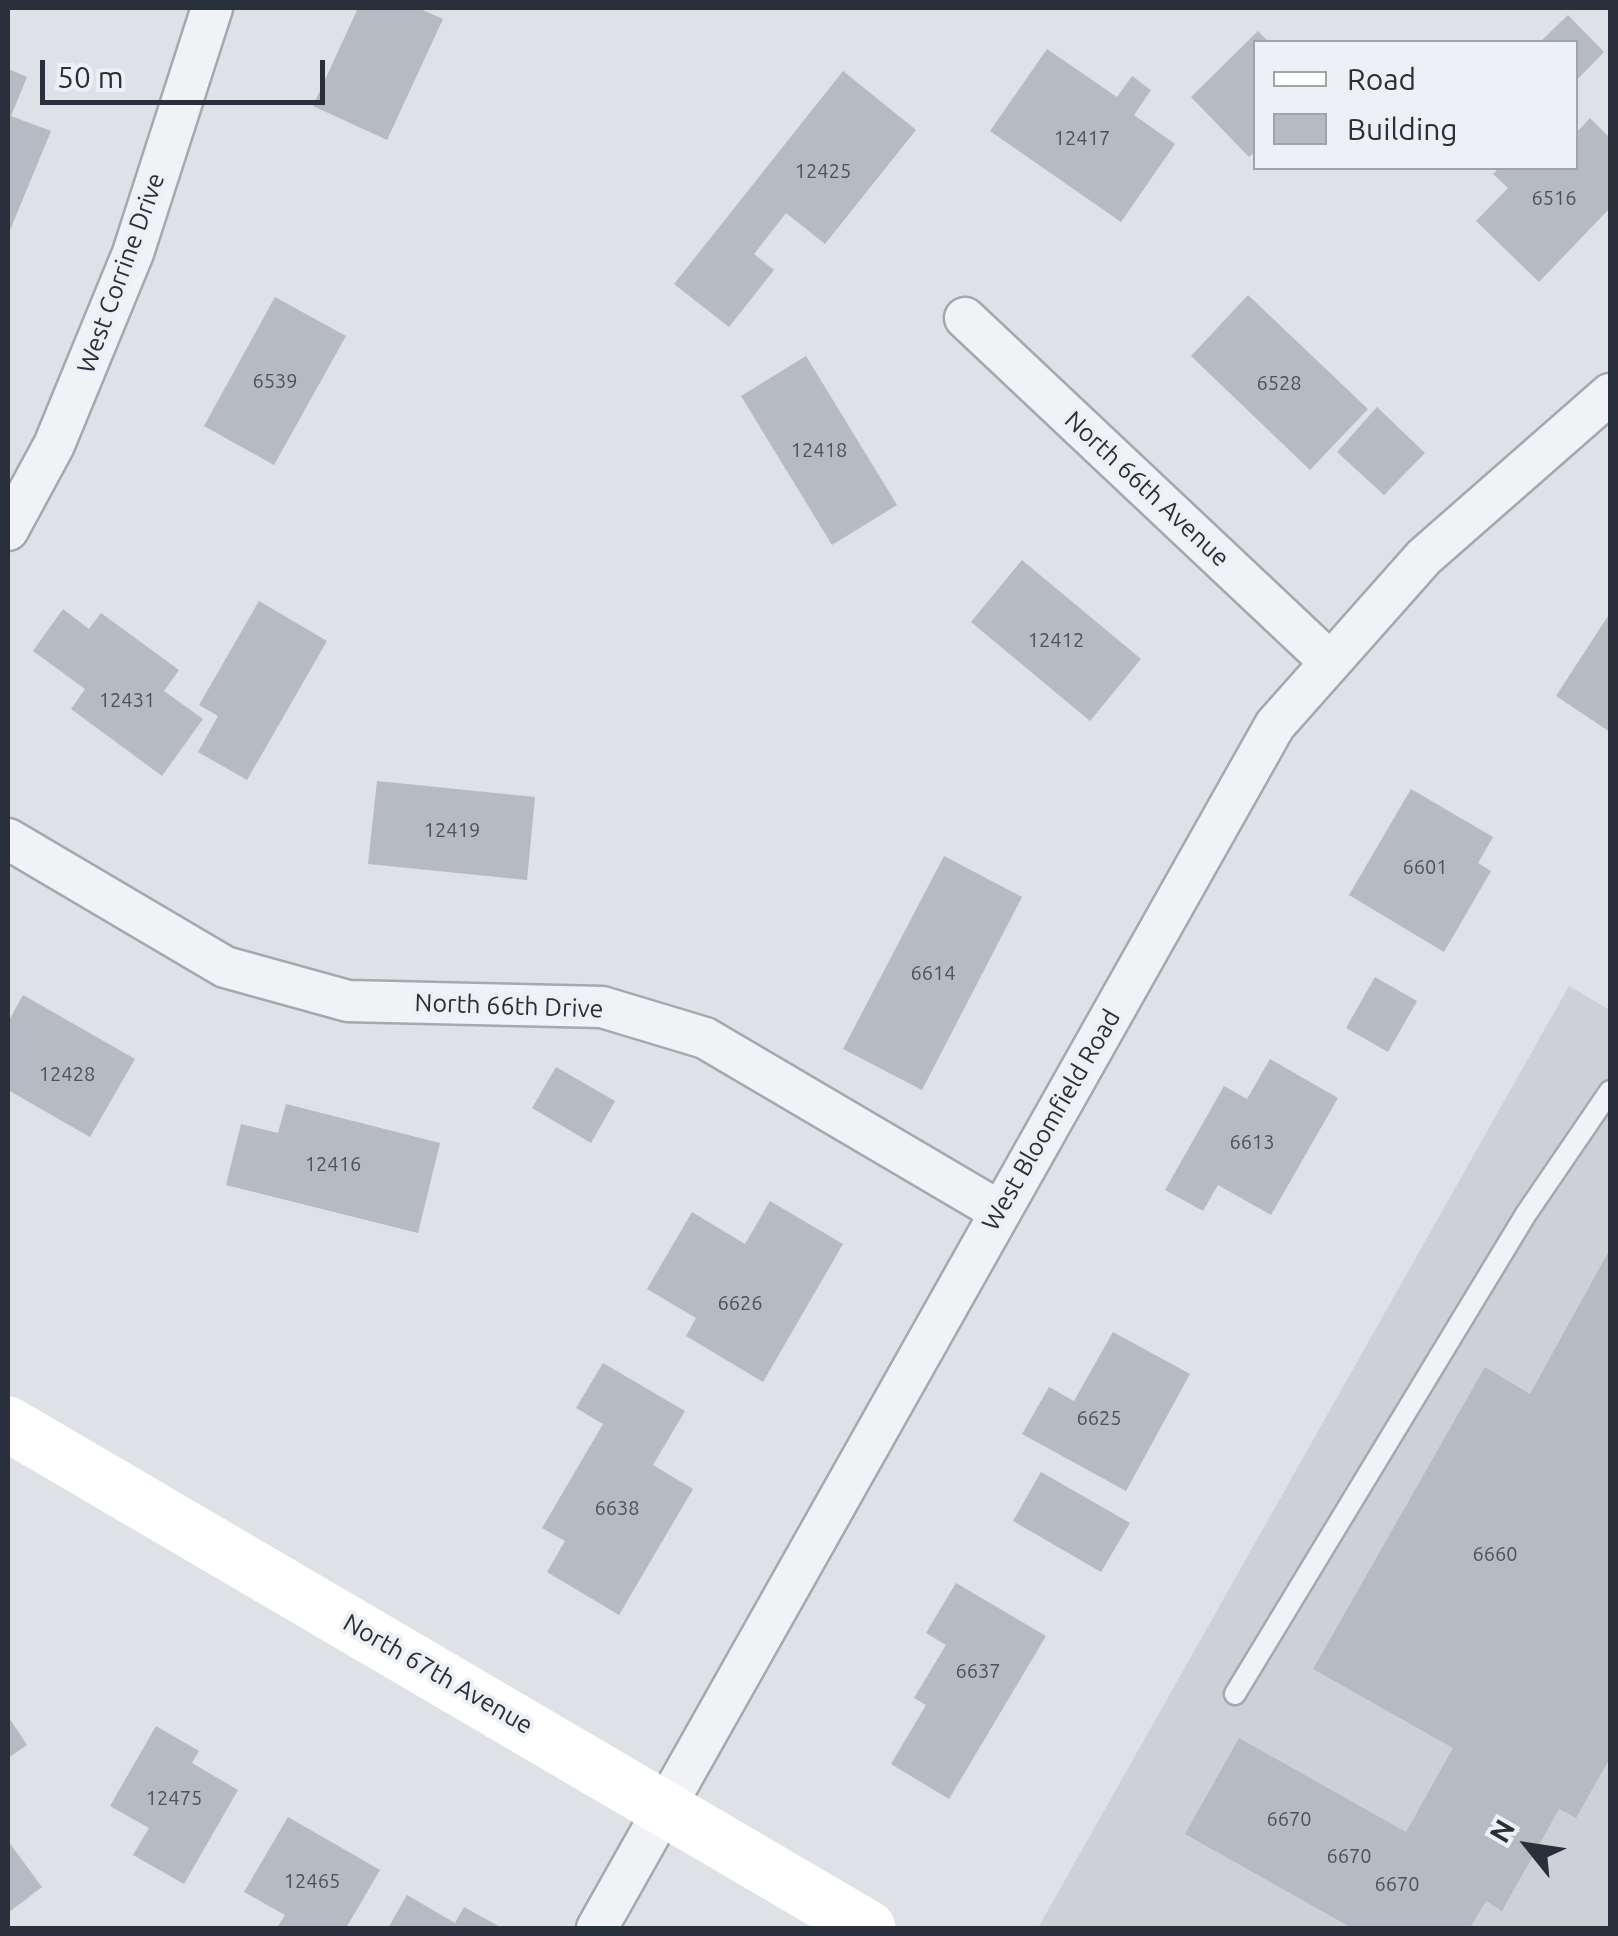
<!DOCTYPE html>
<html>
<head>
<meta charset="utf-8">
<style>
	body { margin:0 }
	#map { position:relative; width:1618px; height:1936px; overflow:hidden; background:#dee1e6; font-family:Ubuntu,sans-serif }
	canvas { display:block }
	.frame { position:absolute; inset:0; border:10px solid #292f3b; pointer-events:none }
	.legend { position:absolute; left:1253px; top:40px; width:325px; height:130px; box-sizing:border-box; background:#edf0f4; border:2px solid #9fa3aa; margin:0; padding:12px 18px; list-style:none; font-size:30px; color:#292f3b }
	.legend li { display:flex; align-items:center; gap:20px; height:50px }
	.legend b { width:50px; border:2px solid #9fa3aa }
	.north { position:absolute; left:1478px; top:1796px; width:100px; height:100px; -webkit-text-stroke:8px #edf0f4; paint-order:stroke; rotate:300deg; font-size:28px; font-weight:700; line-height:40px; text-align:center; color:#292f3b }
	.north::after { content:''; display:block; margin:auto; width:35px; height:45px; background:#292f3b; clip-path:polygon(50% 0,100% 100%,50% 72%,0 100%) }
	.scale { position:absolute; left:40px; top:60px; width:285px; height:45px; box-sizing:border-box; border:5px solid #292f3b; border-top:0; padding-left:12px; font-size:30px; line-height:35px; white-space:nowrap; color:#292f3b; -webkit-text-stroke:8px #edf0f4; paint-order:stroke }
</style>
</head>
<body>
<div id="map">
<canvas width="1618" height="1936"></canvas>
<div class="frame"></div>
<ul class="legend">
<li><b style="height:12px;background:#fff"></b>Road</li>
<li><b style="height:28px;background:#b6bac2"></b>Building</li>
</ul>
<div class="north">N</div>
<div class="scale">50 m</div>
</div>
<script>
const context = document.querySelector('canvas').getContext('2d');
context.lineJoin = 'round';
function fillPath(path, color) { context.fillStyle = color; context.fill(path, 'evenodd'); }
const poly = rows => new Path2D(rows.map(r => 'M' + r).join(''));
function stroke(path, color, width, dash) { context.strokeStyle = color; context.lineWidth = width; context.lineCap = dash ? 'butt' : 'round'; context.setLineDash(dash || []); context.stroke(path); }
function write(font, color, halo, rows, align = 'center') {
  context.font = font + ' Ubuntu,sans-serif'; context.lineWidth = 8; context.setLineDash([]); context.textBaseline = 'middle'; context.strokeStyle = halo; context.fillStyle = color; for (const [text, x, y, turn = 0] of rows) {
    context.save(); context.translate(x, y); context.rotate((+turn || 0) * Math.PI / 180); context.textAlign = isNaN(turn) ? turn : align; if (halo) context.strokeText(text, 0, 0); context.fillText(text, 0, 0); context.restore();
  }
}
fillPath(poly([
	[1569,986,1610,1010,1610,1928,1038,1928]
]), '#cdd0d7');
fillPath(poly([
	[358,8,418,8,443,19,387,140,313,106],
	[1568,15,1604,52,1576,81,1576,42,1540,42],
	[1258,31,1269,42,1256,42,1256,151,1249,157,1191,97],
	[1047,49,1117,97,1132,76,1151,90,1134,115,1175,144,1121,222,990,131],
	[8,69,27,77,11,116,51,131,8,235],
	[843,71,916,130,825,244,786,213,754,254,774,270,729,327,674,284],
	[1590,118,1610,138,1610,208,1539,282,1476,221,1508,188,1493,174,1499,168,1576,168,1576,133],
	[1248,295,1368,409,1310,470,1191,356],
	[275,297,346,336,274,465,204,426],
	[806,356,897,505,832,545,741,396],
	[1377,407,1425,453,1384,495,1337,452],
	[1022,560,1141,659,1090,721,971,622],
	[259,601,327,641,247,780,198,752,218,716,199,705],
	[63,609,89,629,101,613,179,670,164,691,203,719,162,776,71,709,85,689,33,651],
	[1608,616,1610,618,1610,732,1556,696],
	[377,781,535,797,527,880,368,864],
	[1411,789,1493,837,1478,863,1491,871,1444,952,1349,895],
	[944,856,1022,897,922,1090,843,1049],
	[1375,977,1417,1001,1388,1052,1346,1028],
	[23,995,135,1059,90,1137,8,1090,8,1022],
	[1270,1059,1338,1098,1271,1215,1218,1185,1203,1211,1165,1190,1224,1086,1247,1099],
	[556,1067,615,1101,591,1143,532,1108],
	[286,1104,440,1143,418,1233,226,1185,241,1124,278,1133],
	[770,1201,843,1244,763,1382,686,1336,696,1318,647,1289,692,1212,745,1244],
	[1610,1249,1610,1758,1576,1818,1559,1809,1502,1911,1486,1901,1470,1928,1352,1928,1185,1834,1239,1738,1406,1832,1453,1748,1313,1669,1485,1367,1530,1394],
	[1113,1332,1190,1374,1126,1491,1022,1434,1049,1387,1074,1401],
	[603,1363,685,1411,653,1465,693,1489,619,1615,547,1572,565,1541,542,1528,603,1424,576,1408],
	[1041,1472,1130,1523,1101,1572,1013,1521],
	[956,1583,1046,1636,949,1799,891,1764,926,1705,914,1698,946,1645,926,1633],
	[8,1716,27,1745,8,1758],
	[156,1726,199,1751,192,1763,238,1790,184,1884,133,1855,149,1828,110,1806],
	[288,1817,380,1870,346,1928,277,1928,285,1915,244,1892],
	[8,1841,42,1887,8,1913],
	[407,1895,455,1923,464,1907,502,1928,388,1928]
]), '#b6bac2');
const lane = poly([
	[1235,1694,1526,1214,1610,1091]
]);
const street = poly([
	[965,318,1329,661],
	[8,530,54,445,133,253,212,8],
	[8,839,225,967,348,1001,602,1007,705,1038,999,1211],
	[597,1928,1275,725,1424,557,1610,394]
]);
stroke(lane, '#a4a8af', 25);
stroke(street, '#a4a8af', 45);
stroke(lane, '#f0f2f5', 20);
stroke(street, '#f0f2f5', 40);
stroke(poly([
	[8,1424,868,1928]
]), '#fff', 55);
write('20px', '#4c525d', null, [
	["12417",1082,138],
	["12425",823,171],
	["6516",1554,198],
	["6539",275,381],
	["6528",1279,383],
	["12418",819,450],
	["12412",1056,640],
	["12431",127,700],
	["12419",452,830],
	["6601",1425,867],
	["6614",933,973],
	["12428",67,1074],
	["6613",1252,1142],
	["12416",333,1164],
	["6626",740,1303],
	["6625",1099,1418],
	["6638",617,1508],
	["6660",1495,1554],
	["6637",978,1671],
	["12475",174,1798],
	["6670",1289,1819],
	["6670",1349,1856],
	["12465",312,1881],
	["6670",1397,1884]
]);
write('25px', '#292f3b', '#edf0f4', [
	["West Corrine Drive",121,273,-70],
	["North 66th Avenue",1147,489,43],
	["North 66th Drive",509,1006,2],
	["West Bloomfield Road",1051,1120,-60],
	["North 67th Avenue",438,1674,30]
]);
</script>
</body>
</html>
